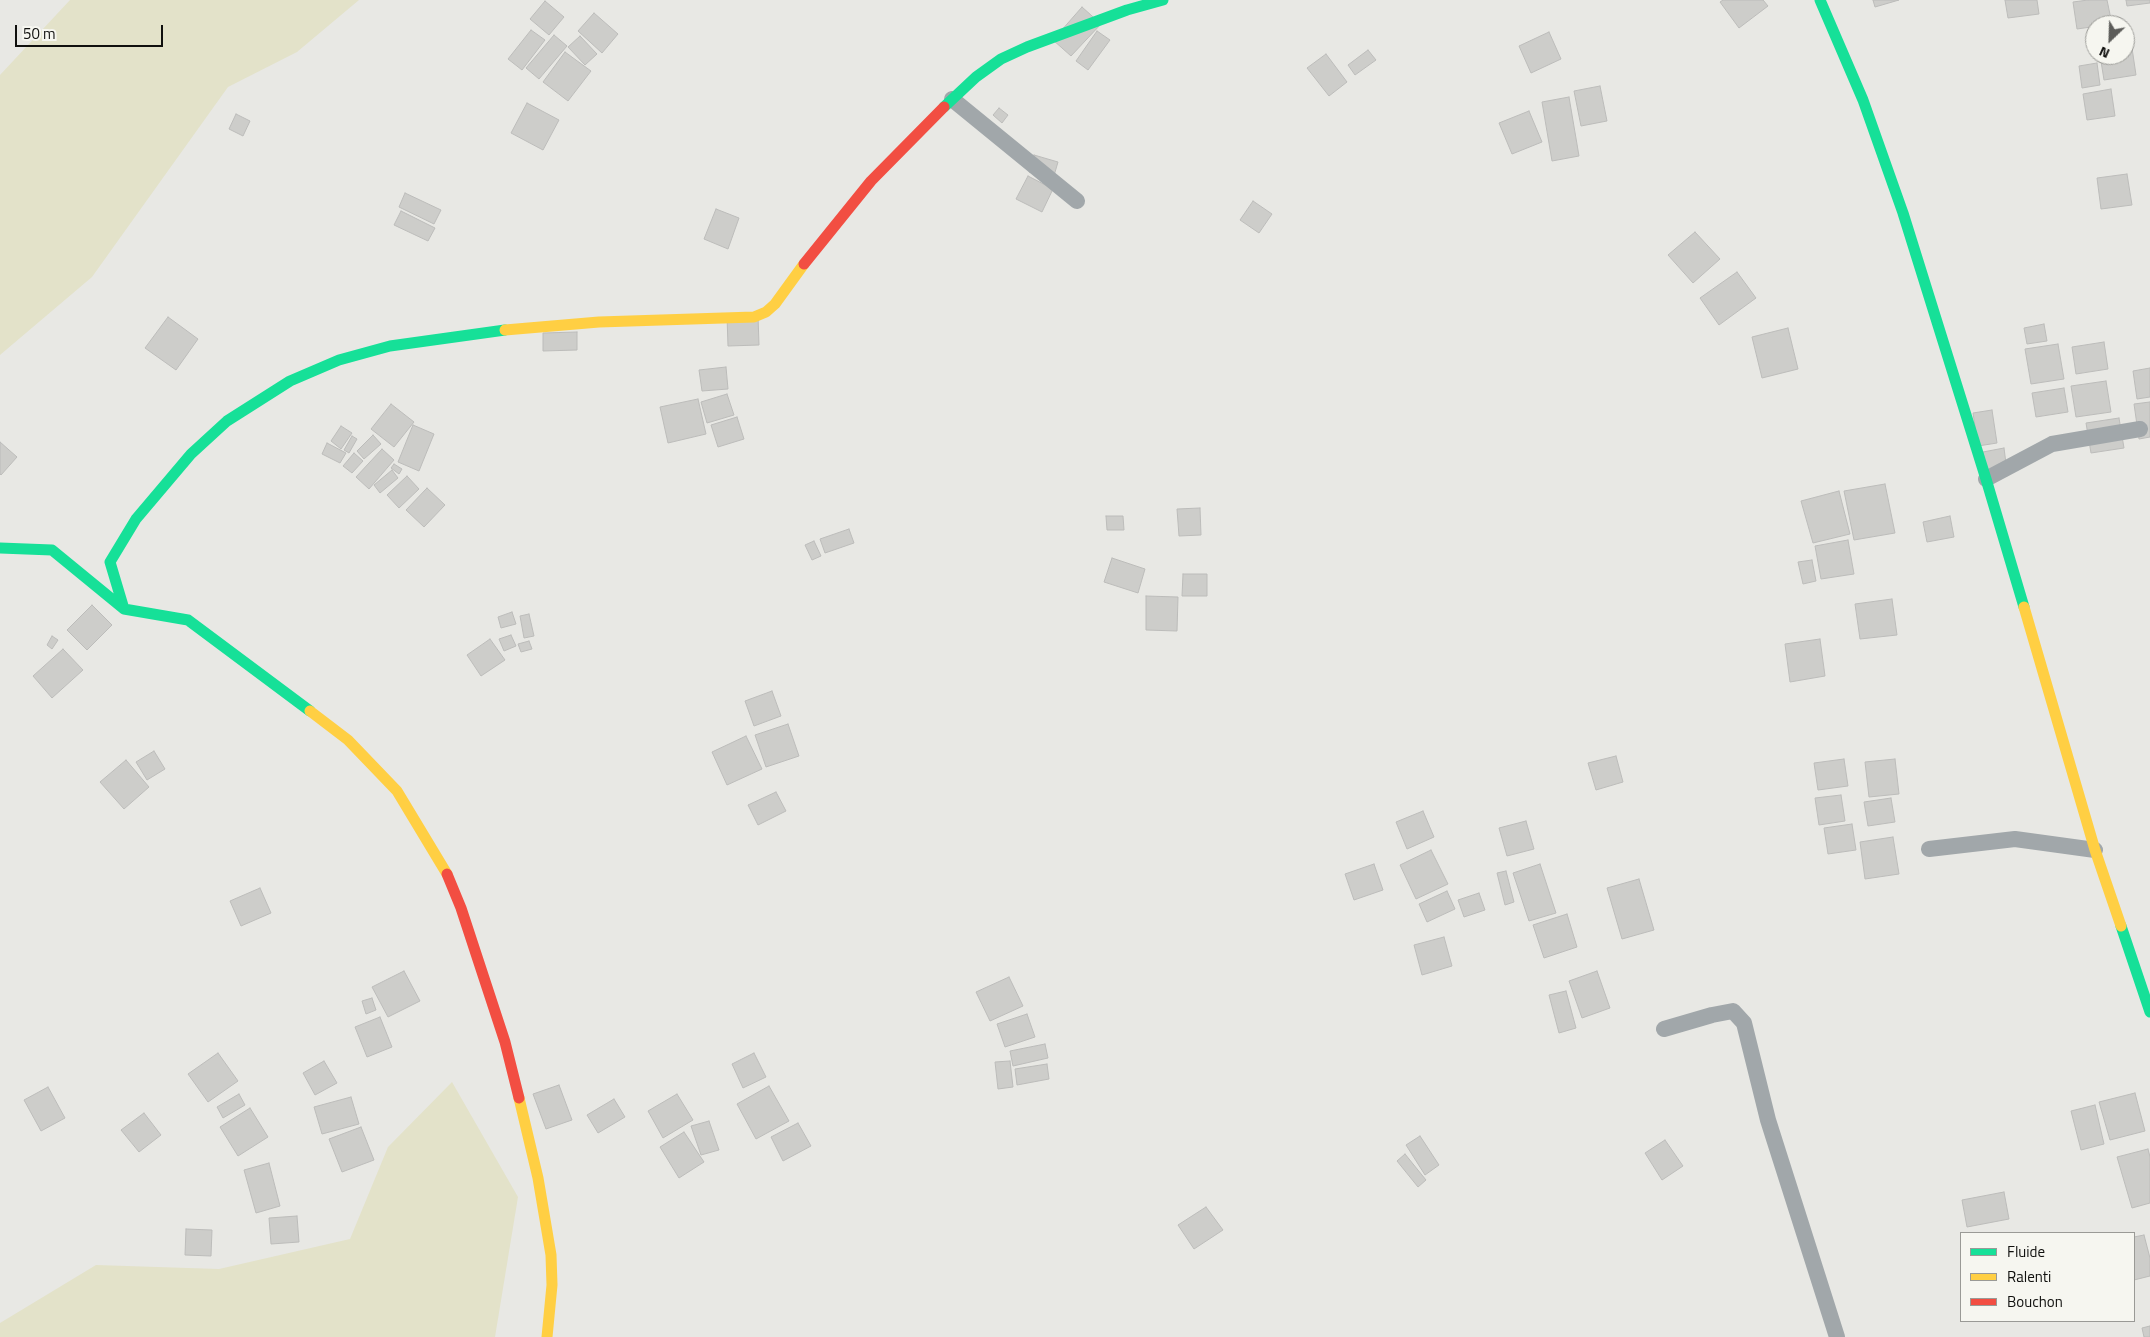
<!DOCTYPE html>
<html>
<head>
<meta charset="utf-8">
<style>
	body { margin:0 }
	#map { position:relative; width:2150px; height:1337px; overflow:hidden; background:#e8e8e4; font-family:"Titillium Web",sans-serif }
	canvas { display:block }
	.legend { position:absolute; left:1960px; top:1232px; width:175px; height:90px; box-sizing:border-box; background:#f6f6f0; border:1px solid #9a9a96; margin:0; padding:6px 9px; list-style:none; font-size:15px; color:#10100e }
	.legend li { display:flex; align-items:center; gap:10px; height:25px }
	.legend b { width:25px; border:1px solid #9a9a96 }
	.north { position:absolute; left:2085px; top:15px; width:50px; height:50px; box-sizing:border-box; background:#f6f6f0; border:1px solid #9a9a96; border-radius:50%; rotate:204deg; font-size:14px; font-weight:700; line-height:20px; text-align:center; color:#10100e }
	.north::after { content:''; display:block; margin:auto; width:18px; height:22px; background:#5c5c59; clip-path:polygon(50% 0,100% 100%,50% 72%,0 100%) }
	.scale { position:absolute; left:15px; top:25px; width:148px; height:22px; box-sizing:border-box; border:2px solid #10100e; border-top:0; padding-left:6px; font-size:15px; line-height:18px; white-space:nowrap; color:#10100e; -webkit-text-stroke:4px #f6f6f0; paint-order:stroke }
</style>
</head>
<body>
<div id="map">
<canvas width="2150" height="1337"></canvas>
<ul class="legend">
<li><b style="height:6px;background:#16e098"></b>Fluide</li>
<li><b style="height:6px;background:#ffcf43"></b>Ralenti</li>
<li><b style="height:6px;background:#f24e42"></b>Bouchon</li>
</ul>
<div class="north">N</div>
<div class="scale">50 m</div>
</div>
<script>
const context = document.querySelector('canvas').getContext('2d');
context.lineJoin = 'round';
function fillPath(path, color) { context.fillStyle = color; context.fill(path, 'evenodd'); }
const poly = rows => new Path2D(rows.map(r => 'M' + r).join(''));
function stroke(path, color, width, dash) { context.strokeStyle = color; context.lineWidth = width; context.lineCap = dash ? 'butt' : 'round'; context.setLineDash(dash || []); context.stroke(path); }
fillPath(poly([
	[70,0,359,0,297,52,228,87,92,277,0,355,0,75],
	[452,1082,518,1197,495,1337,0,1337,0,1323,96,1265,219,1269,350,1239,388,1147]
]), '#e3e2c9');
const building = poly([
	[1723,0,1763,0,1768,6,1739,28,1720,2,1723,0],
	[1873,0,1899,0,1875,7,1873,0],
	[2005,0,2037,0,2039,14,2008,18,2005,0],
	[2088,0,2107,0,2112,24,2077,29,2073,2,2088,0],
	[2126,0,2150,0,2150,3,2127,6,2126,0],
	[545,1,564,17,549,35,530,19,545,1],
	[1082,7,1101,24,1071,56,1053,40,1082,7],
	[594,13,618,34,602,53,578,31,594,13],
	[531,30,545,40,522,70,508,59,531,30],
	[1097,31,1110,40,1088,70,1076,61,1097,31],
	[2095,31,2095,49,2091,50,2088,32,2095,31],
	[1549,32,1561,59,1531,73,1519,46,1549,32],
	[554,35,567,46,539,79,526,68,554,35],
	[580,36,597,54,585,65,568,47,580,36],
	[2132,48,2136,75,2104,80,2100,55,2125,55,2125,49,2132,48],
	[1368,50,1376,60,1355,75,1348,65,1368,50],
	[565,52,591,71,568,101,543,82,565,52],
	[1326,54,1347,82,1329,96,1307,68,1326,54],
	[2097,63,2100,85,2082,88,2079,66,2097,63],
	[1600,86,1607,121,1581,126,1574,91,1600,86],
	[2111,89,2115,116,2087,120,2083,94,2111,89],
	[1569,97,1579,156,1552,161,1542,102,1569,97],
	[527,103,559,120,543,150,511,133,527,103],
	[999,108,1008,115,1002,123,993,115,999,108],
	[1529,111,1542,142,1512,154,1499,123,1529,111],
	[236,114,250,121,243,136,229,129,236,114],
	[1034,155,1058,162,1053,179,1029,172,1034,155],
	[2127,174,2132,205,2101,209,2097,178,2127,174],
	[1028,176,1053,189,1042,212,1016,199,1028,176],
	[405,193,441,210,434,224,399,207,405,193],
	[1253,201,1272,214,1259,233,1240,220,1253,201],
	[716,209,739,218,728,249,704,239,716,209],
	[401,211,435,228,428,241,394,225,401,211],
	[1695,232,1720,259,1693,283,1668,255,1695,232],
	[1737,272,1756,298,1719,325,1700,298,1737,272],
	[727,316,758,316,759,345,728,346,727,316],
	[168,317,198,339,176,370,145,348,168,317],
	[2044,324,2047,341,2027,344,2024,328,2044,324],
	[1788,328,1798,369,1762,378,1752,337,1788,328],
	[577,332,577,350,543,351,543,333,577,332],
	[2104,342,2108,369,2076,374,2072,347,2104,342],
	[2058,344,2064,379,2031,384,2025,349,2058,344],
	[726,367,728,389,702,391,699,370,726,367],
	[2150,368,2150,397,2137,399,2133,371,2150,368],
	[2106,381,2111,412,2076,417,2071,386,2106,381],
	[2064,388,2068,412,2036,417,2032,393,2064,388],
	[727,394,734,415,707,423,701,402,727,394],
	[698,399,706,434,668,443,660,407,698,399],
	[2150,402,2150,437,2139,439,2134,404,2150,402],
	[391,404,414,422,394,447,371,429,391,404],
	[1992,410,1997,443,1978,446,1973,413,1992,410],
	[737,417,744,439,718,447,711,425,737,417],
	[2119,418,2124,448,2091,453,2086,423,2119,418],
	[413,425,434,434,419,471,398,462,413,425],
	[341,426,352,433,341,449,331,441,341,426],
	[373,435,381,444,364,459,357,451,373,435],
	[352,436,357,439,349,453,344,450,352,436],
	[0,442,17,457,1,475,0,474,0,442],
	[327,443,346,453,340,463,322,454,327,443],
	[2004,448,2007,471,1987,475,1983,452,2004,448],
	[382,449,394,460,369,489,356,477,382,449],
	[354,453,363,461,352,473,343,466,354,453],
	[394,464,402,469,399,474,391,468,394,464],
	[392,470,398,478,380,493,374,485,392,470],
	[407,476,419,489,399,508,387,495,407,476],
	[1885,484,1895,533,1854,540,1844,491,1885,484],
	[427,488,445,505,424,527,406,510,427,488],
	[1839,491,1850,534,1813,543,1801,501,1839,491],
	[1200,508,1201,535,1179,536,1177,509,1200,508],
	[1106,516,1123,516,1124,530,1107,530,1106,516],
	[1950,516,1954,537,1927,542,1923,522,1950,516],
	[849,529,854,543,825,553,820,539,849,529],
	[1848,540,1854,574,1821,579,1815,546,1848,540],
	[814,541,821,556,812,560,805,545,814,541],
	[1112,558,1145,569,1138,593,1104,582,1112,558],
	[1812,560,1816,581,1803,584,1798,562,1812,560],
	[1183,574,1207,574,1207,596,1182,596,1183,574],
	[1146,596,1178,597,1177,631,1146,630,1146,596],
	[1892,599,1897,635,1860,639,1855,604,1892,599],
	[92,605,112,625,87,650,67,630,92,605],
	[512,612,516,624,501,628,498,617,512,612],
	[529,614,534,636,524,638,520,616,529,614],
	[511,635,516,646,504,651,499,639,511,635],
	[52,636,58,640,52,649,47,645,52,636],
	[490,639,505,660,481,676,467,655,490,639],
	[1820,639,1825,676,1790,682,1785,644,1820,639],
	[529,641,532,649,521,652,518,644,529,641],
	[63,649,83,670,52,698,33,676,63,649],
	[772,691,781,716,754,726,745,701,772,691],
	[788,724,799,756,766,767,755,735,788,724],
	[746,736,762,769,727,785,712,752,746,736],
	[154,751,165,769,147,780,136,762,154,751],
	[1616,756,1623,782,1596,790,1588,763,1616,756],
	[1844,759,1848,786,1818,790,1814,763,1844,759],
	[1895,759,1899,794,1869,797,1865,762,1895,759],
	[126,760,149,787,124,809,100,782,126,760],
	[776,792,786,811,758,825,748,805,776,792],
	[1841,795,1845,821,1819,825,1815,798,1841,795],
	[1891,798,1895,822,1868,826,1864,802,1891,798],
	[1423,811,1434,837,1407,849,1396,822,1423,811],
	[1526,821,1534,849,1507,856,1499,828,1526,821],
	[1852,824,1856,850,1828,854,1824,828,1852,824],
	[1893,837,1899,874,1865,879,1860,842,1893,837],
	[1431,850,1448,884,1416,899,1400,865,1431,850],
	[1374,864,1383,890,1354,900,1345,874,1374,864],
	[1540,864,1556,913,1529,921,1513,873,1540,864],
	[1506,871,1514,902,1505,905,1497,873,1506,871],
	[1639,879,1654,930,1622,939,1607,888,1639,879],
	[260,888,271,913,241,926,230,901,260,888],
	[1447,891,1455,909,1427,922,1419,904,1447,891],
	[1479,893,1485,910,1464,917,1458,900,1479,893],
	[1567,914,1577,947,1544,958,1533,925,1567,914],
	[1444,937,1452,966,1422,975,1414,945,1444,937],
	[404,971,420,1001,388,1017,372,987,404,971],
	[1597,971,1610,1008,1582,1018,1569,981,1597,971],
	[1009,977,1023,1006,990,1021,976,992,1009,977],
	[1566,991,1576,1028,1559,1033,1549,995,1566,991],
	[372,998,376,1010,366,1014,362,1001,372,998],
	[1027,1014,1035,1037,1005,1047,997,1024,1027,1014],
	[380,1017,392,1047,367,1057,355,1027,380,1017],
	[1045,1044,1048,1058,1013,1066,1010,1051,1045,1044],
	[218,1053,238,1081,208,1102,188,1074,218,1053],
	[754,1053,766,1077,743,1088,732,1064,754,1053],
	[324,1061,337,1083,315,1095,303,1073,324,1061],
	[1010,1061,1013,1087,998,1089,995,1062,1010,1061],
	[1047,1064,1049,1079,1017,1085,1015,1069,1047,1064],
	[559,1085,572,1120,546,1129,533,1094,559,1085],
	[769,1086,789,1121,756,1139,737,1104,769,1086],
	[48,1087,65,1118,41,1131,24,1100,48,1087],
	[2135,1093,2145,1131,2110,1140,2099,1102,2135,1093],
	[239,1094,245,1105,223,1118,217,1107,239,1094],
	[677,1094,693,1120,663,1138,648,1111,677,1094],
	[351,1097,359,1124,322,1134,314,1107,351,1097],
	[614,1099,625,1117,598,1133,587,1115,614,1099],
	[2095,1105,2104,1144,2081,1150,2071,1111,2095,1105],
	[250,1108,268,1137,238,1156,220,1127,250,1108],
	[144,1113,161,1135,139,1152,121,1130,144,1113],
	[709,1121,719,1150,701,1155,691,1126,709,1121],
	[798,1123,811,1146,783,1161,771,1137,798,1123],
	[361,1127,374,1160,342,1172,329,1139,361,1127],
	[684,1132,704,1162,679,1178,660,1147,684,1132],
	[1420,1136,1439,1165,1425,1175,1406,1145,1420,1136],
	[1665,1140,1683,1166,1662,1180,1645,1153,1665,1140],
	[2148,1149,2150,1157,2150,1203,2132,1208,2117,1157,2148,1149],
	[1405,1154,1426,1180,1418,1187,1397,1161,1405,1154],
	[269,1163,280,1206,256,1213,244,1170,269,1163],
	[2004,1192,2009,1219,1967,1227,1962,1200,2004,1192],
	[1206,1207,1223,1230,1194,1249,1178,1225,1206,1207],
	[297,1216,299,1242,271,1244,269,1218,297,1216],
	[186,1229,212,1230,211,1256,185,1255,186,1229],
	[2144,1235,2150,1258,2150,1276,2134,1280,2134,1237,2144,1235],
	[2150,1326,2150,1337,2144,1337,2142,1328,2150,1326]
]);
fillPath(building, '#cdcdca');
stroke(building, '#bcbcba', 1);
stroke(poly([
	[952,99,1077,201],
	[1986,479,2052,444,2140,429],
	[1929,849,2015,839,2095,850],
	[1664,1029,1712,1015,1733,1011,1744,1023,1768,1120,1837,1337]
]), '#a1a7aa', 16);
stroke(poly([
	[1820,0,1863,100,1903,213,1986,479,2024,607],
	[944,107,976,77,1001,59,1027,47,1127,10,1163,0],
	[0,548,52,550,124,609,188,620,310,711],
	[124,609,110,562,136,519,191,454,227,421,290,381,339,360,390,346,505,330],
	[2121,926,2150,1012]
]), '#16e098', 11);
stroke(poly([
	[505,330,599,322,754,317,766,312,775,304,804,264],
	[2024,607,2095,850,2121,926],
	[310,711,348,740,397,791,447,874],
	[519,1098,538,1178,551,1255,552,1285,547,1337]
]), '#ffcf43', 11);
stroke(poly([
	[804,264,871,181,944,107],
	[447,874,461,908,505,1042,519,1098]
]), '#f24e42', 11);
</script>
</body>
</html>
